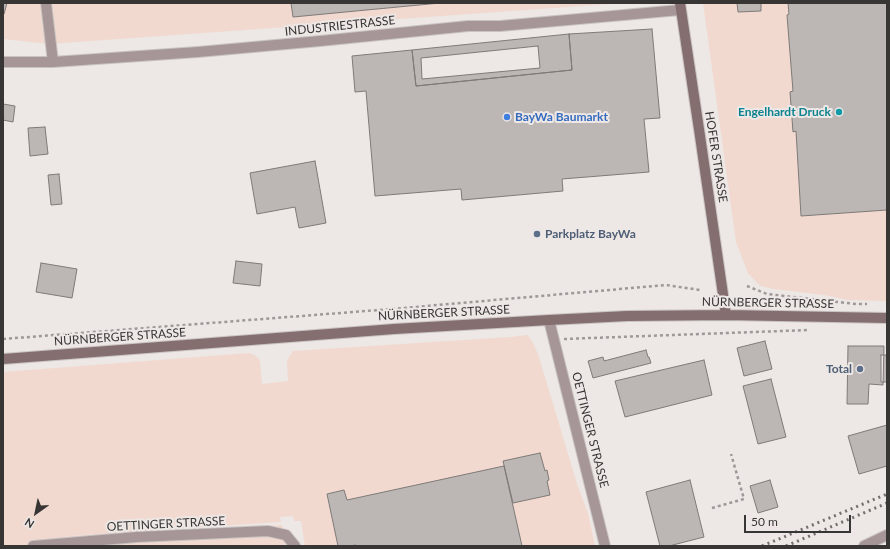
<!DOCTYPE html>
<html>
<head>
<meta charset="utf-8">
<style>
	body { margin:0 }
	#map { position:relative; width:890px; height:549px; overflow:hidden; background:#ede7e5; font-family:Lato,sans-serif }
	canvas { display:block }
	.frame { position:absolute; inset:0; border:4px solid #383635; pointer-events:none }
	.north { position:absolute; left:16px; top:493px; width:40px; height:40px; -webkit-text-stroke:3px #ede7e5; paint-order:stroke; rotate:213deg; font-size:11px; font-weight:700; line-height:16px; text-align:center; color:#383635 }
	.north::after { content:''; display:block; margin:auto; width:14px; height:18px; background:#383635; clip-path:polygon(50% 0,100% 100%,50% 72%,0 100%) }
	.scale { position:absolute; left:744px; top:515px; width:107px; height:18px; box-sizing:border-box; border:2px solid #383635; border-top:0; padding-left:5px; font-size:12px; line-height:14px; white-space:nowrap; color:#383635; -webkit-text-stroke:3px #ede7e5; paint-order:stroke }
</style>
</head>
<body>
<div id="map">
<canvas width="890" height="549"></canvas>
<div class="frame"></div>
<div class="north">N</div>
<div class="scale">50 m</div>
</div>
<script>
const context = document.querySelector('canvas').getContext('2d');
context.lineJoin = 'round';
function fillPath(path, color) { context.fillStyle = color; context.fill(path, 'evenodd'); }
const poly = rows => new Path2D(rows.map(r => 'M' + r).join(''));
function stroke(path, color, width, dash) { context.strokeStyle = color; context.lineWidth = width; context.lineCap = dash ? 'butt' : 'round'; context.setLineDash(dash || []); context.stroke(path); }
function write(font, color, halo, rows, align = 'center') {
  context.font = font + ' Lato,sans-serif'; context.lineWidth = 4; context.setLineDash([]); context.textBaseline = 'middle'; context.strokeStyle = halo; context.fillStyle = color; for (const [text, x, y, turn = 0] of rows) {
    context.save(); context.translate(x, y); context.rotate((+turn || 0) * Math.PI / 180); context.textAlign = isNaN(turn) ? turn : align; if (halo) context.strokeText(text, 0, 0); context.fillText(text, 0, 0); context.restore();
  }
}
fillPath(poly([
	[3,3,624,3,49,44,3,39],
	[703,3,887,3,887,301,848,300,824,295,774,289,760,286,748,273,736,242],
	[528,335,533,343,538,354,578,487,588,513,595,546,305,546,301,521,294,521,293,516,280,517,281,522,54,537,282,525,286,546,3,546,3,372,249,353,254,355,258,358,260,361,262,384,288,381,287,360,293,351,510,337]
]), '#f1d9cf');
const building = poly([
	[3,3,7,3,4,14,3,14,3,3],
	[291,3,440,3,293,17,291,3],
	[737,3,761,3,761,11,738,12,737,3],
	[788,3,887,3,887,210,801,216,796,131,793,132,790,92,793,91,787,15,789,14,788,3],
	[652,29,660,118,644,119,649,172,562,179,563,191,462,200,461,189,375,196,366,91,355,92,352,56,412,50,416,86,572,70,569,34,652,29],
	[569,34,572,70,416,86,412,50,569,34],
	[538,46,540,68,422,79,421,58,538,46],
	[3,104,15,106,13,122,3,120,3,104],
	[45,127,48,154,30,156,28,128,45,127],
	[315,161,326,223,299,228,295,207,257,214,250,173,315,161],
	[59,174,62,204,51,205,48,175,59,174],
	[236,261,262,264,260,286,233,283,236,261],
	[41,263,77,269,72,298,36,292,41,263],
	[765,341,772,369,744,376,737,348,765,341],
	[848,346,884,346,883,385,869,384,868,404,847,404,848,346],
	[646,350,648,357,649,357,651,363,593,378,588,361,603,357,604,361,646,350],
	[881,355,887,355,887,382,881,382,881,355],
	[704,360,712,395,625,417,615,381,704,360],
	[771,379,786,437,758,444,743,386,771,379],
	[887,425,887,466,859,474,848,436,887,425],
	[540,453,545,471,547,470,549,480,547,481,550,495,513,503,503,461,540,453],
	[504,466,522,546,356,546,356,545,349,546,338,546,327,494,344,490,347,500,504,466],
	[690,480,704,537,669,546,660,546,646,492,690,480],
	[770,480,778,507,758,513,750,486,770,480]
]);
fillPath(building, '#bcb7b4');
stroke(building, '#7f7a78', 1);
const street = poly([
	[46,3,53,62],
	[3,62,53,62,198,52,320,41,468,26,500,26,680,10],
	[549,320,605,546],
	[33,546,137,537,268,531,286,535,295,546],
	[864,546,887,535]
]);
const secondary = poly([
	[680,3,700,136,726,315],
	[3,359,394,329,549,320,627,316,726,315,887,318]
]);
stroke(street, '#c9c4c2', 12);
stroke(secondary, '#c9c4c2', 12);
stroke(poly([
	[747,286,767,294,856,304,867,304],
	[3,339,392,309,666,285,700,290],
	[564,339,809,330],
	[712,508,744,499,731,454]
]), '#9e9998', 2.5, [3, 3]);
stroke(street, '#a69697', 10);
stroke(secondary, '#856e70', 10);
stroke(poly([
	[762,546,887,494],
	[786,546,887,503]
]), '#726f6d', 3, [2, 4]);
for (const [x, y, r, color] of [
	[839,112,4,"#0f9aa8"],
	[507,117,4,"#3f7fe0"],
	[537,234,4,"#5c6f8a"],
	[860,369,4,"#5c6f8a"]
]) { const dot = new Path2D(); dot.arc(x, y, r, 0, 2 * Math.PI); context.fillStyle = color; context.fill(dot); stroke(dot, '#ede7e5', 1.5); }
write('12px', '#383635', '#ede7e5', [
	["INDUSTRIESTRASSE",340,26,-6],
	["HOFER STRASSE",716,157,81],
	["NÜRNBERGER STRASSE",768,303,1],
	["NÜRNBERGER STRASSE",444,313,-3],
	["NÜRNBERGER STRASSE",120,337,-4],
	["OETTINGER STRASSE",590,430,76],
	["OETTINGER STRASSE",166,524,-3]
]);
write('bold 12px', '#0d838f', '#ede7e5', [
	["Engelhardt Druck",831,112]
], 'right');
write('bold 12px', '#366cbe', '#ede7e5', [
	["BayWa Baumarkt",515,117]
], 'left');
write('bold 12px', '#4e5e75', '#ede7e5', [
	["Parkplatz BayWa",545,234],
	["Total",852,369,"right"]
], 'left');
</script>
</body>
</html>
